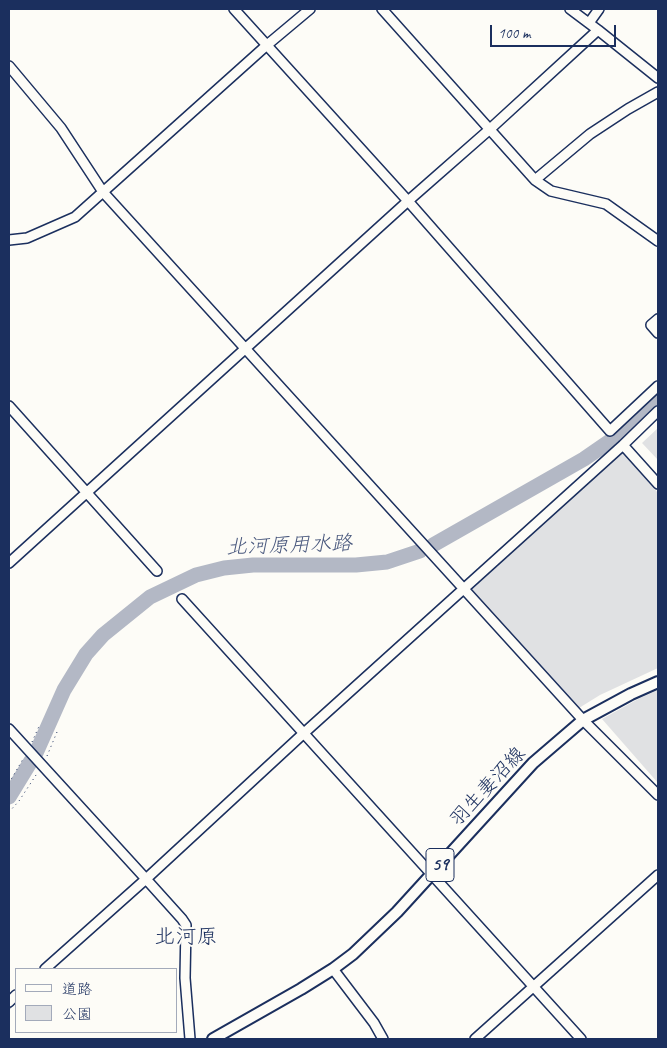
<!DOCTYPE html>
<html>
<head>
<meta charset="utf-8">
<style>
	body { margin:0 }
	#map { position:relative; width:667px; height:1048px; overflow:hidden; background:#fdfcf7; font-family:Caveat,"Klee One",sans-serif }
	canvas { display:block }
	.frame { position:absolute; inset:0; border:10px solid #1b2f5e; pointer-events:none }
	.legend { position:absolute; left:15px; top:968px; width:162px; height:65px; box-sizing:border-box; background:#fdfcf7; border:1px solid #a3aaba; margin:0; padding:6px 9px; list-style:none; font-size:15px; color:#1b2f5e }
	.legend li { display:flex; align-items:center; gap:10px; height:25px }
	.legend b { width:25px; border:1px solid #a3aaba }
	.scale { position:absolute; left:490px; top:25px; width:126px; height:22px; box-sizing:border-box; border:2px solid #1b2f5e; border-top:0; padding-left:6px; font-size:15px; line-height:18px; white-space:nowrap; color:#1b2f5e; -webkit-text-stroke:4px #fdfcf7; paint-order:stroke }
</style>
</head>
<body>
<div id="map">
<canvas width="667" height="1048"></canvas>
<div class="frame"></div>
<ul class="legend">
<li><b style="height:6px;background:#fdfcf7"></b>道路</li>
<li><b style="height:14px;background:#e0e1e3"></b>公園</li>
</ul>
<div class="scale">100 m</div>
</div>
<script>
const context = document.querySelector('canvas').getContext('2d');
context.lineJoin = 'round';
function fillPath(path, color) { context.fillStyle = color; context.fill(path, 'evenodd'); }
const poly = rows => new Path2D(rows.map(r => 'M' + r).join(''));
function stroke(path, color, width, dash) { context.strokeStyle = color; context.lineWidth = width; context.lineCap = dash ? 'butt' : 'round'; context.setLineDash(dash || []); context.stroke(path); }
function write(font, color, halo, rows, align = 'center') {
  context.font = font + ' Caveat,"Klee One",sans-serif'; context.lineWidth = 4; context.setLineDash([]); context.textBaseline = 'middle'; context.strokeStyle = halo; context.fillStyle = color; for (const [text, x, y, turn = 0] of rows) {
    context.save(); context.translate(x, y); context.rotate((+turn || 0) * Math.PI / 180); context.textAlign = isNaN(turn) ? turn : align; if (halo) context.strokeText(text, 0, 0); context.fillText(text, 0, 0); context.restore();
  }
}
fillPath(poly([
	[658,428,658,460,642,443],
	[622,452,658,493,658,668,600,695,579,708,574,706,470,591],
	[658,690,658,783,602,719,640,698]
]), '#e0e1e3');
stroke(poly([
	[9,1008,13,1004]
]), '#76819c', 2.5);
stroke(poly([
	[433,545,584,459,613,439,658,396],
	[36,753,64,690,86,654,103,635,150,597,196,575,224,568,253,565,356,565,387,562,420,551],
	[9,797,31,761]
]), '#b3b8c5', 15);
const minor = poly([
	[234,9,408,201,610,431,658,386],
	[382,9,535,180,551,191,606,204,658,241],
	[570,9,598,30],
	[589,23,599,9],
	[9,66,61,128,103,192,583,720,658,795],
	[535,180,590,134,628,109,658,92],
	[9,240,27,238,75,217,267,45,310,9],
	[658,319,651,325,658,333],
	[9,406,157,571],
	[623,445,658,484],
	[9,563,408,201,490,129,598,30,658,78],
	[182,599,581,1039],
	[9,729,146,879,304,733,623,445,658,411],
	[45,969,146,879,182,919,186,925,185,978,190,1039],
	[333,969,374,1023,383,1039],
	[9,1002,16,995],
	[475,1039,658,875]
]);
const major = poly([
	[213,1039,301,989,333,969,353,954,397,912,533,763,583,720,631,694,658,682]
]);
stroke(minor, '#1b2f5e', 12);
stroke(major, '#1b2f5e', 14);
stroke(poly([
	[32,742,40,724],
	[47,756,57,732],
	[9,783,23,759],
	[9,812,19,801,38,772]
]), '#1b2f5e', 1, [1, 4]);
stroke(minor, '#fdfcf7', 9);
stroke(major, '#fdfcf7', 10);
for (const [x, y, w] of [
	[440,865,28]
]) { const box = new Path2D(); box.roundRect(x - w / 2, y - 16.5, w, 33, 4); context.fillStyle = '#fdfcf7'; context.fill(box); stroke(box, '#1b2f5e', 1); }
write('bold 19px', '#1b2f5e', null, [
	["59",440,865]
]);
write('20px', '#1b2f5e', '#fdfcf7', [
	["羽生妻沼線",488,787,-47]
]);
write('italic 21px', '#49587d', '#fdfcf7', [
	["北河原用水路",289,546,-2]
]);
write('21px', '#1b2f5e', '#fdfcf7', [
	["北河原",186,937]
]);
</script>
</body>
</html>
